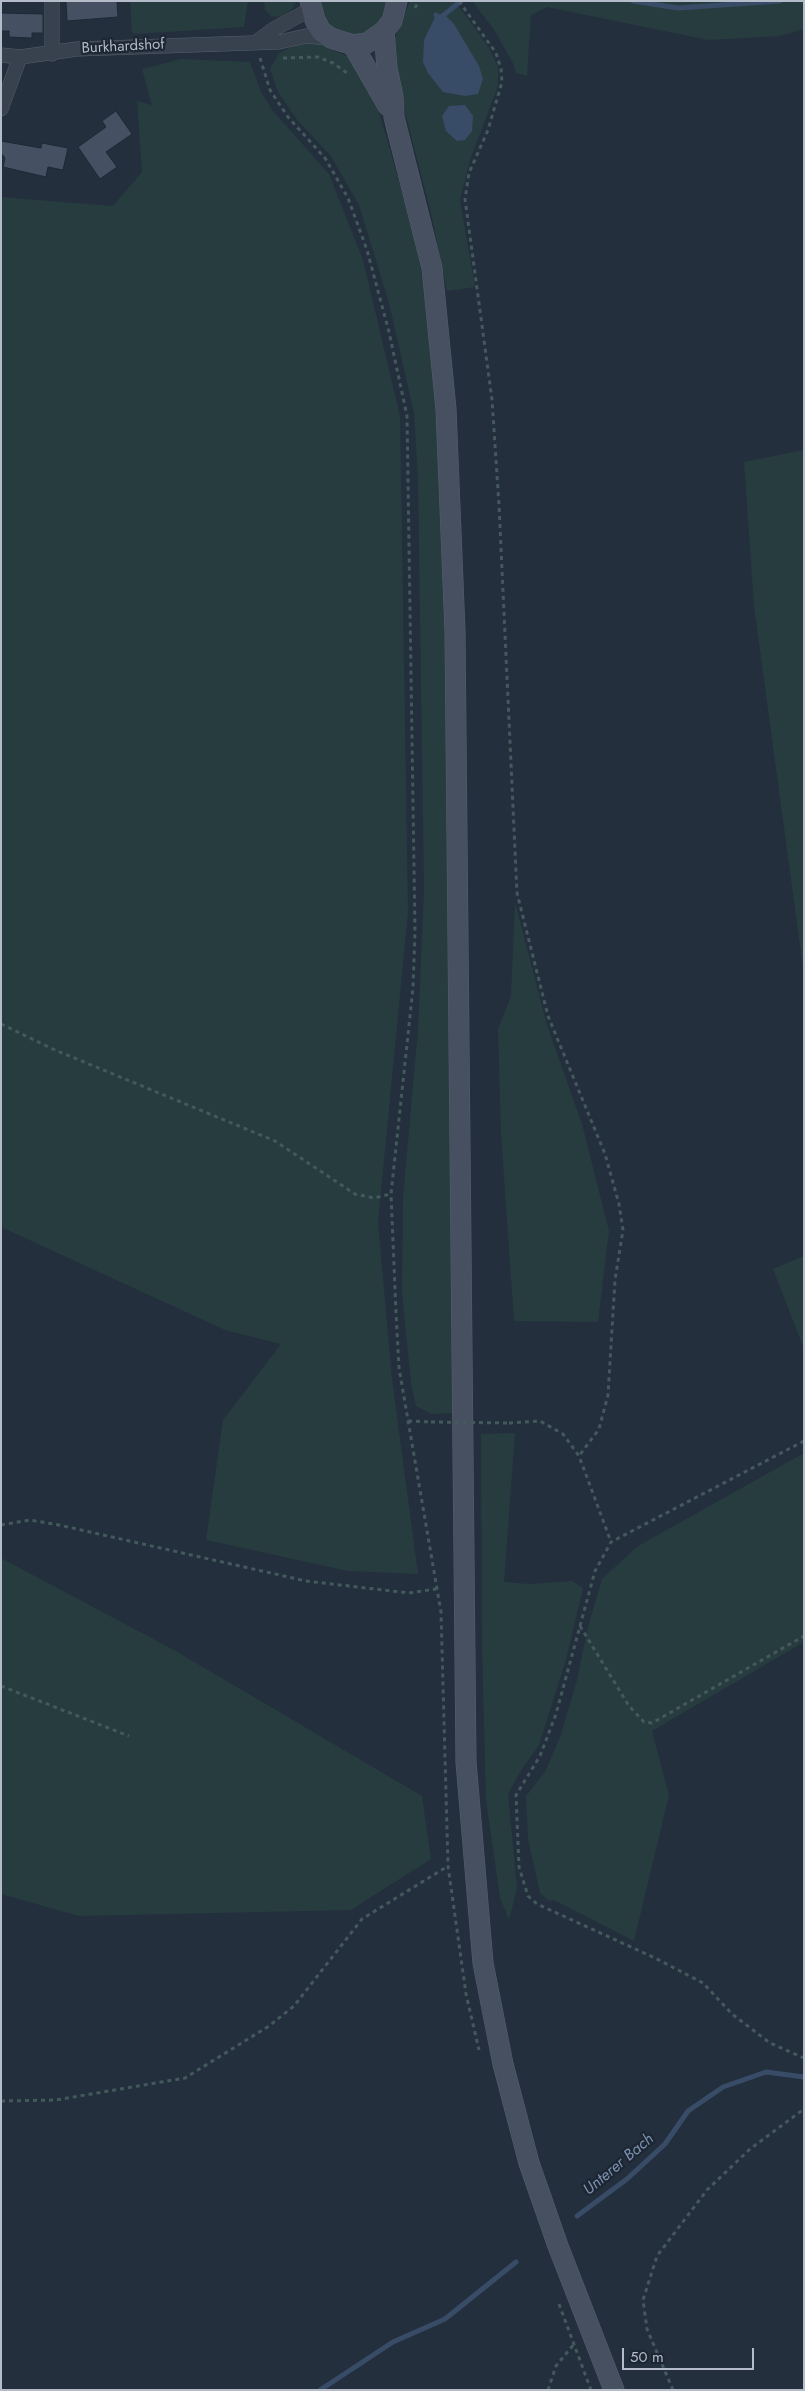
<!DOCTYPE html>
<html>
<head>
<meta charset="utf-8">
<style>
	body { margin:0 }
	#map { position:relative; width:805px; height:2391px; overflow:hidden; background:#242f3e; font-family:Jost,sans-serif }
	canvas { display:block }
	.frame { position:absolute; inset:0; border:2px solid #b4bcc9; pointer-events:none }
	.scale { position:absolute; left:622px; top:2348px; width:132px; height:22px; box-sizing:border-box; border:2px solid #b4bcc9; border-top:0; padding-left:6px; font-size:15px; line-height:18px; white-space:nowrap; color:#b4bcc9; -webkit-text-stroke:4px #1d2633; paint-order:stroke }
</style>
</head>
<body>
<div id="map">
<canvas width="805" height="2391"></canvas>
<div class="frame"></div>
<div class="scale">50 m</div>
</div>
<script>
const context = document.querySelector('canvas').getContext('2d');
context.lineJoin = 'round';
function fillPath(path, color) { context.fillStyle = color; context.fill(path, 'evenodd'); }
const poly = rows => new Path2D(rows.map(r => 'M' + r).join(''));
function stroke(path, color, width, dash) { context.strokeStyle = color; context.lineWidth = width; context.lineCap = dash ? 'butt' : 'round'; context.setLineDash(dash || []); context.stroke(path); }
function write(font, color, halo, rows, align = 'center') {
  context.font = font + ' Jost,sans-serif'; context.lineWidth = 4.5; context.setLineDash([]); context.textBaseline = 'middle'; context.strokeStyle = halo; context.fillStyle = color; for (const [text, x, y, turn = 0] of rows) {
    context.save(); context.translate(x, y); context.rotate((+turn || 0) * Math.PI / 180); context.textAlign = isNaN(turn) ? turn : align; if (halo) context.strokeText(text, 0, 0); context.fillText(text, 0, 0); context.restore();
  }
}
fillPath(poly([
	[130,1,248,1,244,27,136,34,132,32],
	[264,1,297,1,291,10,281,17,271,16,265,10],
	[320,1,389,1,380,25,360,36,349,36,330,26,324,17],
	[410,1,455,1,489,48,498,67,498,86,470,160,460,200,475,287,447,291,431,213,396,77,391,48],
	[472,1,804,1,804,29,780,36,708,40,547,7,531,15,527,76,516,73,513,63,493,28],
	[299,43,320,44,349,57,360,71,379,112,414,233,430,319,443,470,447,646,454,1413,431,1414,416,1406,411,1383,402,1294,403,1197,418,1030,424,890,418,479,414,413,389,303,359,205,331,156,298,121,278,92,270,69,279,53],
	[181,59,250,62,261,92,273,111,329,174,363,260,400,416,408,912,378,1222,392,1379,418,1574,348,1571,206,1540,223,1420,281,1344,225,1330,1,1227,1,197,113,206,142,172,137,101,152,105,142,69],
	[804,450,804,975,754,606,744,462],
	[515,902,547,1025,582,1124,609,1231,598,1322,514,1321,501,1134,498,1029,511,996],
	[804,1256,804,1349,773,1269],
	[515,1433,504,1582,529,1584,572,1581,583,1588,566,1660,539,1745,520,1772,508,1794,517,1888,509,1920,500,1898,486,1800,482,1646,481,1434],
	[804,1453,804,1642,652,1731,669,1795,634,1941,554,1900,549,1901,540,1893,528,1839,526,1796,545,1772,560,1737,577,1680,588,1627,602,1579,638,1546],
	[1,1558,174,1650,422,1796,431,1859,351,1910,79,1916,1,1894]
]), '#263c3f');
fillPath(poly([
	[436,15,445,15,454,24,479,66,483,79,478,94,465,96,443,92,428,73,423,62,424,40],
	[465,105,473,116,472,131,465,140,457,141,446,131,442,116,449,106]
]), '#394c67');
stroke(poly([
	[633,1,678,8,780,1],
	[436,15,440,18,461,1],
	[577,2216,627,2179,665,2144,688,2111,723,2087,766,2072,804,2077],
	[320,2390,393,2342,445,2319,516,2262]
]), '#394c67', 5);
const building = poly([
	[66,1,117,1,118,17,67,21,66,1],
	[1,13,43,14,43,33,32,33,32,38,9,37,9,31,1,31,1,13],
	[116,111,132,134,106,152,117,167,100,179,78,147,106,127,102,121,116,111],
	[1,141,41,148,42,143,68,148,63,170,48,167,46,177,3,167,5,158,1,153,1,141]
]);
fillPath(building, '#455162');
stroke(building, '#1f2835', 1);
const minor = poly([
	[52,1,52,54],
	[255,43,274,29,311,9],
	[1,55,20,57,77,49,279,42,306,36,330,38],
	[1,109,20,57]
]);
const secondary = poly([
	[310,1,315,20,321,31,331,38,353,45,367,43,384,31,392,21,397,1],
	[384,31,387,68,393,97,394,117,432,268,446,409,455,631,466,1762,483,1963,503,2064,529,2163,558,2246,614,2390],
	[353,45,388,106]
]);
stroke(minor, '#565f6c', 15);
stroke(secondary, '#565f6c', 21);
stroke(poly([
	[459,1,496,53,501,69,502,82,488,130,469,173,465,199,492,400,499,505,517,893,548,1016,605,1154,619,1204,623,1230,615,1280,608,1395,599,1429,579,1456],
	[415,8,419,1],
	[260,58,270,90,288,117,325,158,348,198,367,250,389,332,407,416,415,932,413,988,391,1194,396,1313,399,1368,441,1612,448,1866,466,1994,479,2050],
	[283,58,318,57,333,63,347,73],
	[1,1024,55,1050,275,1141,355,1194,374,1198,391,1194],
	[408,1421,431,1422],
	[509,1423,540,1421,563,1434,579,1456,611,1542],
	[804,1441,611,1542,595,1571,556,1714,540,1756,516,1795,519,1867,528,1896,537,1904,655,1958,703,1983,732,2014,770,2043,804,2058],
	[1,1525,30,1520,59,1525,306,1581,409,1593,436,1589],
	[580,1626,629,1706,644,1722,652,1723,804,1636],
	[1,1686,129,1736],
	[1,2101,56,2100,185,2078,269,2026,294,2006,362,1919,448,1866],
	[559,2304,591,2390],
	[548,2390,556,2366,574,2344],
	[673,2390,647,2329,643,2300,657,2256,707,2190,750,2149,804,2109]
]), '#44595c', 3, [4, 4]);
stroke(minor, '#38414e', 14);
stroke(secondary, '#465061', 20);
stroke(poly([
	[431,1422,509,1423]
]), '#44595c', 3, [4, 4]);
write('15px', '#b4bcc9', '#1d2633', [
	["Burkhardshof",123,47,-3]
]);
write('italic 16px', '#7c92b1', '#1d2633', [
	["Unterer Bach",619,2165,-40]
]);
</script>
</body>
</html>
